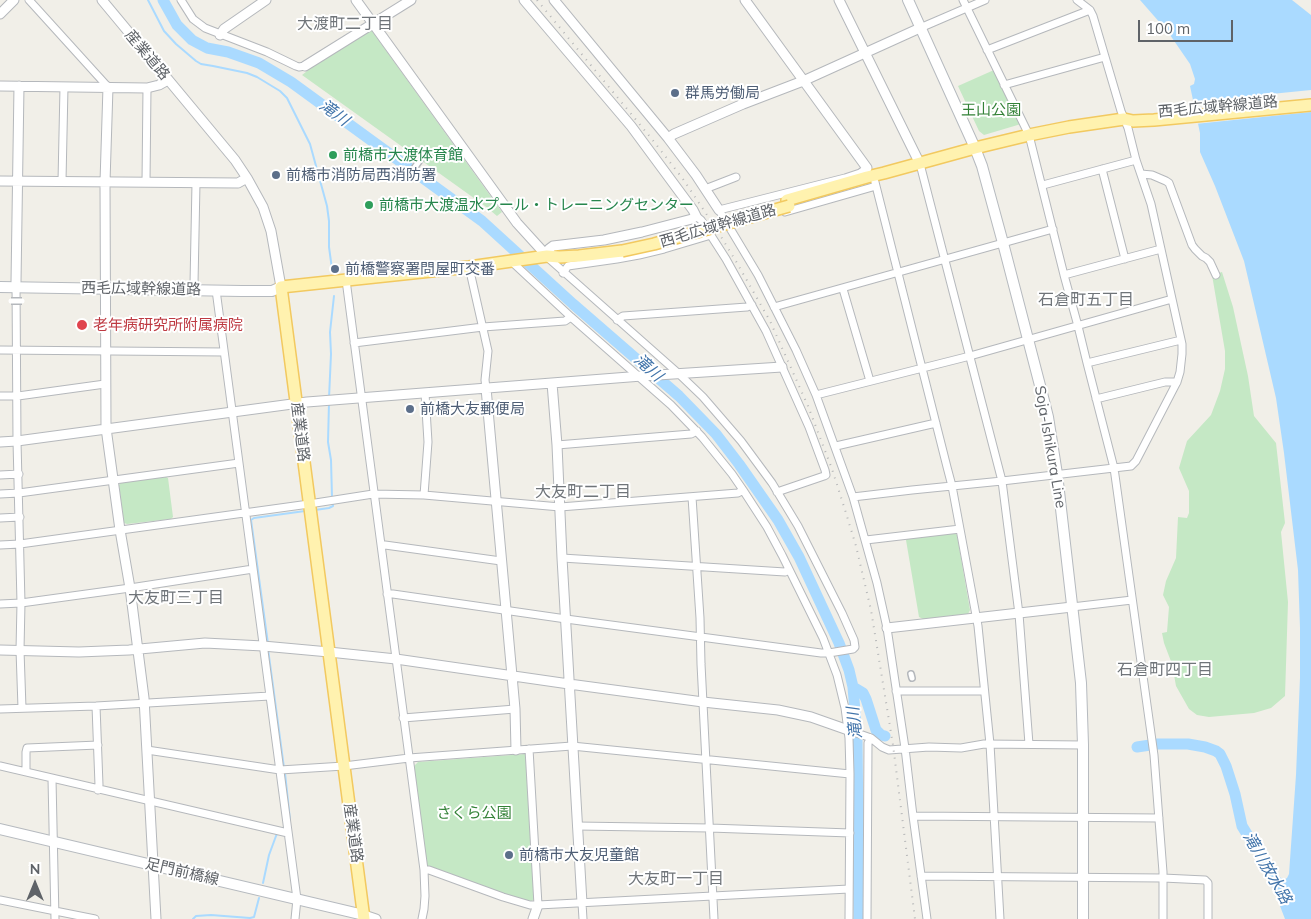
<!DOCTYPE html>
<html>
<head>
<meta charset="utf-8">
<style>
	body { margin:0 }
	#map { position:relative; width:1311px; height:919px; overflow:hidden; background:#f1efe8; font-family:Mulish,sans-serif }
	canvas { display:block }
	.north { position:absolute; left:10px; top:859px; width:50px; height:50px; -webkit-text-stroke:4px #fff; paint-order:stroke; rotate:0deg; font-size:14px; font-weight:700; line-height:20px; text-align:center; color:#5f6368 }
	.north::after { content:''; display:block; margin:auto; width:18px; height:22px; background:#5f6368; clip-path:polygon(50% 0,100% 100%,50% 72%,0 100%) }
	.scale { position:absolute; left:1138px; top:20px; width:95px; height:22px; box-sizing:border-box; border:2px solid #5f6368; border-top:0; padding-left:6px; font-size:15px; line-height:18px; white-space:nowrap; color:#5f6368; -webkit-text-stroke:4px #fff; paint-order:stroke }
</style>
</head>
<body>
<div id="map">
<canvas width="1311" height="919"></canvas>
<div class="north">N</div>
<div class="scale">100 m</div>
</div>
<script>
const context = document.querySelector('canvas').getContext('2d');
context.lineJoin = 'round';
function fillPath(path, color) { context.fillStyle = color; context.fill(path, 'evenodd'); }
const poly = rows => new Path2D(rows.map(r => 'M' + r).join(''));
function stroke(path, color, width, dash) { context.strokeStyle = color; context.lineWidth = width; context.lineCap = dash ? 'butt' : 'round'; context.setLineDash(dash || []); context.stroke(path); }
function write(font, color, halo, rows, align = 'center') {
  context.font = font + ' Mulish,"Noto Sans JP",sans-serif'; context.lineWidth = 4; context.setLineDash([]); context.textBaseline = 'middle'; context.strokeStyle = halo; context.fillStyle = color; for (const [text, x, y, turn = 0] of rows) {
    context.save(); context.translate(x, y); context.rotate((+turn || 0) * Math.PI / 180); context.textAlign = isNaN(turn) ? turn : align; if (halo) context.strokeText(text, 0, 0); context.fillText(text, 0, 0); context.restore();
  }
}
fillPath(poly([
	[369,31,372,31,502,212,497,216,485,206,302,75,324,58],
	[994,70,1021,124,984,135,979,131,958,86],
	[1222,272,1233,307,1248,376,1254,416,1276,443,1285,523,1281,532,1288,602,1285,696,1271,708,1254,713,1209,717,1197,715,1189,709,1176,686,1172,664,1164,643,1162,633,1167,632,1169,607,1163,595,1166,581,1176,558,1178,517,1187,518,1189,513,1189,491,1179,468,1187,441,1211,415,1220,391,1225,369,1225,351,1212,275],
	[166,477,168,478,173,517,171,519,127,524,124,523,119,485,121,482],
	[954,532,957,535,970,610,968,614,923,619,919,617,906,540,908,537],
	[525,754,527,759,534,899,532,901,524,900,429,868,426,865,413,767,418,762]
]), '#c5e8c5');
fillPath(poly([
	[1140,0,1292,0,1311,15,1311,919,1285,919,1280,906,1280,899,1271,886,1270,881,1262,869,1260,863,1242,831,1242,826,1252,837,1263,852,1270,867,1281,878,1285,879,1287,878,1289,874,1296,775,1300,678,1300,628,1298,570,1284,453,1276,398,1244,261,1215,186,1200,152,1200,133,1190,86,1194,84,1195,79,1190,64,1168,32]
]), '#aadaff');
fillPath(poly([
	[1311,90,1311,112,1195,124,1191,102]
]), '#f1efe8');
stroke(poly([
	[148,0,164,31,176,44,196,61,201,64,213,66,247,73,257,77,280,91,287,98,310,144,327,206,329,221,329,247,332,269],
	[329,398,331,354,330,332,334,296],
	[329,403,328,442,331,460,332,497],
	[315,510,329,508,333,506,333,502],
	[268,644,251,520,254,518,305,511],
	[268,649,284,768],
	[285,773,290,820,288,822],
	[263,883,269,855,276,836,278,832],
	[193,919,196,916,211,915,250,918,254,917,259,898]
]), '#aadaff', 2);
stroke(poly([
	[163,0,177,25,192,40,207,48,228,52,259,63,291,82,482,221,573,304,679,396,716,434,739,464,778,520,799,557,839,643,849,670,853,687,857,737,859,919],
	[853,687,863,693,866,699,876,730,881,735,885,736],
	[1137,747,1157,744,1188,744,1205,747,1216,751,1220,754,1226,766,1235,794,1242,826,1250,839]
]), '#aadaff', 11);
const pedestrian = poly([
	[408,177,420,160],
	[911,674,912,678]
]);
const minor = poly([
	[29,0,108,87],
	[181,0,193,19,205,28,267,52,296,66,299,67,305,66],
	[963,0,1029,135,1064,275,1078,326,1087,363,1114,468,1154,755,1163,872,1163,919],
	[920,28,985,0],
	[987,50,1090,10],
	[1004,85,1105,57],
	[920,164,1002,481,1019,614,1029,744],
	[867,168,860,173,845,178,719,210,758,275,796,350,816,395,853,497,877,583,887,628,905,748,913,816,927,919],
	[1102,169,1125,259],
	[1141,174,1152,175,1166,181,1169,183,1192,245,1195,249,1202,256,1206,258,1210,262,1216,275],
	[62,181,64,87],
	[146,182,147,88],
	[875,182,947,467,952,486,978,626,990,744,1000,919],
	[1043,185,1136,160],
	[705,189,736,177],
	[785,212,876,186],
	[696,216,701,220,726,259,766,331,809,427,825,470,826,475,824,476,777,492],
	[511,261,571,317,671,405,702,437,732,474,743,490,767,527,782,555,823,638,837,675,845,708,849,738,850,774,849,919],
	[469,267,488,351,485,380,486,388],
	[563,273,568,266,617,259,639,255,664,249,711,235],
	[1064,275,1161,249],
	[346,280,424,870,425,896,424,909,422,919],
	[16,284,17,441,21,603,20,650,22,708],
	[194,284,196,183],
	[843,289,870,381],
	[216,290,297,899,295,919],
	[774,307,1053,229],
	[617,320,623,316,747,307,752,305],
	[354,343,483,327,565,321,571,317],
	[0,350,224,352],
	[1087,363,1181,340],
	[816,395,970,356,1172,299],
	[0,396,18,396,105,384],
	[1096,399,1165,382,1177,382],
	[557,445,691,434,697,431],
	[836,446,936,423],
	[0,475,19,474],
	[0,494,19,493,239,463],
	[424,495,428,442,425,393],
	[692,497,700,618,701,664,714,919],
	[853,497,912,490,1002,481,1131,466,1136,461,1177,382,1180,372,1182,354,1182,344,1151,204,1136,160,1128,128,1121,111,1093,16,1090,10,1077,0],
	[0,518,20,517],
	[866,540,960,529],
	[0,545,20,544,309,504,373,494,424,495,560,507,738,493,743,490],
	[381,545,385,545,501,561],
	[562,558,785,572,789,570],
	[387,594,393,594,566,619,821,653,829,653,853,649,855,647,854,640,842,613,798,526,772,483,741,441,703,397,678,373,547,257],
	[0,604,21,603,130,588,253,569],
	[1072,607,1132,600],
	[896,691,984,691],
	[96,706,99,785,98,790],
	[0,709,96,706,270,696],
	[403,718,515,709],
	[848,730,871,738,882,747,889,750,929,747,961,748,984,744,1083,745],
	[529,749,538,905],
	[147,750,280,770,344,766,409,758,572,746,850,774],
	[0,766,288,833],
	[26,772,26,752,27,748,98,745],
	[52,779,55,919],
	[913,816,1159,818],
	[577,826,710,828,850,833],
	[424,870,429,870,503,897,530,905,538,905,849,889],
	[921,876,1163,878,1205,880,1208,883,1208,919],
	[0,900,95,919],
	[582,903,583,919],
	[867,919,868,743,871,738]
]);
const tertiary = poly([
	[102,0,235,160,247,178,263,207,271,231,281,287],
	[356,0,517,223,547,256,549,249,553,246,604,240,642,232,692,219,696,216,693,210,631,126,524,0],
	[554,0,668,138,696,175,719,210],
	[745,0,867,168],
	[839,0,920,164],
	[0,14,14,0],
	[220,35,224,29,266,0],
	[305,66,411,0],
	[0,86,147,88,159,85,168,80],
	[108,87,105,182,106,428,120,530,130,588,144,698,156,919],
	[668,138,674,134,743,104,803,81,920,28],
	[0,181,238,183,247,178],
	[16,282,19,86],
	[552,383,557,445,562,558,582,903],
	[486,388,515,709,516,750],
	[0,442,17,441,307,402,642,376,782,367],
	[887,628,1072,607],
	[0,650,79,652,129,650,205,643,263,646,329,652,396,659,569,684,703,702,778,710,811,717,848,730],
	[364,915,376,919],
	[533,919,538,905]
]);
const secondary = poly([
	[908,0,975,148,982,166,1003,243,1043,397,1048,417,1057,474,1081,683,1083,745,1083,919],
	[0,287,242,291,272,291,281,287],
	[0,829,364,915]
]);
const primary = poly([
	[787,200,867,177,884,173,975,148,1029,135,1069,127,1124,119,1133,121,1154,120,1311,105],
	[364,919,281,287,469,267,547,256,559,257,579,256,622,251]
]);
stroke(pedestrian, '#b5b8bc', 8);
stroke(minor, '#b5b8bc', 9);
stroke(tertiary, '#b5b8bc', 11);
stroke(secondary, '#b6babf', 12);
stroke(primary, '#f2c960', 14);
stroke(pedestrian, '#fff', 5);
stroke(minor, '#fff', 7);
stroke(tertiary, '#fff', 9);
stroke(secondary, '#fff', 10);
stroke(primary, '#fff2af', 11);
stroke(poly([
	[537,0,651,138,683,179,717,230,737,263,770,321,808,406,832,469,846,513,856,546,871,610,893,745,915,919]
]), '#b6b7b8', 2, [1, 6]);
const pedestrianBridge = poly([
	[11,301,22,301]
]);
const primaryBridge = poly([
	[622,251,654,244,789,206]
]);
stroke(pedestrianBridge, '#b5b8bc', 8, []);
stroke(primaryBridge, '#f2c960', 14, []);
stroke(pedestrianBridge, '#fff', 5);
stroke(primaryBridge, '#fff2af', 11);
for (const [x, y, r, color] of [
	[675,93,5,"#5c6f8a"],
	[333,155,5,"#2e9e5b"],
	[276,175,5,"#5c6f8a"],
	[369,205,5,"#2e9e5b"],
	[335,269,5,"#5c6f8a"],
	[82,325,6,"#e0444e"],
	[410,409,5,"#5c6f8a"],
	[509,855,5,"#5c6f8a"]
]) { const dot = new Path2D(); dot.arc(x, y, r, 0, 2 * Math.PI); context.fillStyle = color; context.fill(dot); stroke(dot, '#fff', 2); }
write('15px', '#5f6368', '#fff', [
	["産業道路",147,55,50],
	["西毛広域幹線道路",1218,107,-5],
	["西毛広域幹線道路",718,226,-16],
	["西毛広域幹線道路",141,289,1],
	["産業道路",300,432,83],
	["Soja-Ishikura Line",1050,447,80],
	["産業道路",353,833,82],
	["足門前橋線",182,872,13]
]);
write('15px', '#4e5e75', '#fff', [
	["群馬労働局",685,93],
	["前橋市消防局西消防署",286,175],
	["前橋警察署問屋町交番",345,269],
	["前橋大友郵便局",420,409],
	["前橋市大友児童館",519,855]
], 'left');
write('15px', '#348238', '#fff', [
	["王山公園",991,110],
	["さくら公園",474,813]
]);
write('15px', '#27864d', '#fff', [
	["前橋市大渡体育館",343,155],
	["前橋市大渡温水プール・トレーニングセンター",379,205]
], 'left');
write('15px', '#be3a42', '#fff', [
	["老年病研究所附属病院",93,325]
], 'left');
write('16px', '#70757a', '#fff', [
	["大渡町二丁目",345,24],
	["石倉町五丁目",1086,300],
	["大友町二丁目",583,492],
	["大友町三丁目",176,598],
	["石倉町四丁目",1165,670],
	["大友町一丁目",676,879]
]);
write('italic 16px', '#4174aa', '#fff', [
	["滝川",334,113,36],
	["滝川",648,368,42],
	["滝川",855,723,-96],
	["滝川放水路",1267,868,60]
]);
</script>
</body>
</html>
